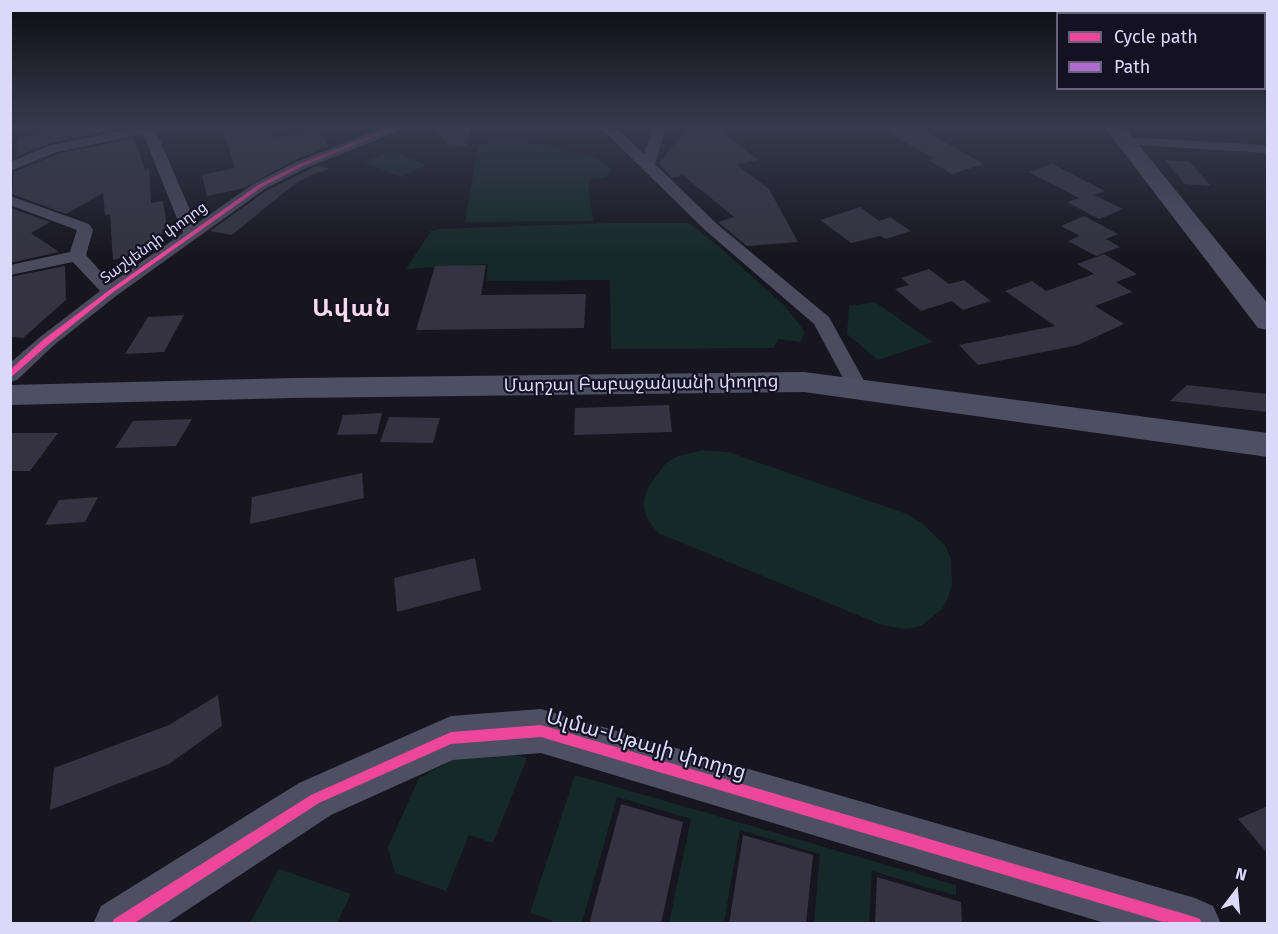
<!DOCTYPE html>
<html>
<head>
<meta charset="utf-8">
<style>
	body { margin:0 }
	#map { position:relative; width:1278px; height:934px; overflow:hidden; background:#17151f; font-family:"Fira Sans",sans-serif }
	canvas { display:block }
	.frame { position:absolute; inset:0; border:12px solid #dbd8fa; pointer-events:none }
	.legend { position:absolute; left:1056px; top:12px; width:210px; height:78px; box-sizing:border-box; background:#141123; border:2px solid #646179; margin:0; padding:8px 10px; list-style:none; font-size:18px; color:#dbd8fa }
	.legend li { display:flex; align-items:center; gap:12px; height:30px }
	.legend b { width:30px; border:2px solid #646179 }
	.north { position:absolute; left:1206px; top:862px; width:60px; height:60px; -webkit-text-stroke:4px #141123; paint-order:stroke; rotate:16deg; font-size:16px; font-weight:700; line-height:24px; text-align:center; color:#dbd8fa }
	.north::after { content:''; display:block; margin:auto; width:21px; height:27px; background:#dbd8fa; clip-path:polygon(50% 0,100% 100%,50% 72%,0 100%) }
</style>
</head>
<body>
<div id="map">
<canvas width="1278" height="934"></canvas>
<div class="frame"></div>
<ul class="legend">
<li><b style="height:8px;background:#ed469a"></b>Cycle path</li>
<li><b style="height:8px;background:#b06ccc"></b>Path</li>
</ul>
<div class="north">N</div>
</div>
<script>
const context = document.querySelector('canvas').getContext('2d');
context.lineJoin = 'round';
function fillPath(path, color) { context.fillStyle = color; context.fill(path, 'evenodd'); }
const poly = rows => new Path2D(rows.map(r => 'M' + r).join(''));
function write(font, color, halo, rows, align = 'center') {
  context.font = font + ' "Fira Sans","Noto Sans Armenian",sans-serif'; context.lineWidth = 4.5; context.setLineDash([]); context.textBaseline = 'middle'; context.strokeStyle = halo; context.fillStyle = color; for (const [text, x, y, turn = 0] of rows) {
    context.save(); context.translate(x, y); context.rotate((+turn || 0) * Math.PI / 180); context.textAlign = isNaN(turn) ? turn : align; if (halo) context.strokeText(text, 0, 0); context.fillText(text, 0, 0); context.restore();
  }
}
fillPath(poly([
	[499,141,548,145,598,158,611,170,606,177,591,180,588,184,593,221,465,222,478,146],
	[390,151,426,165,401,177,365,162],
	[611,223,689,223,717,245,786,307,805,332,800,342,778,339,774,348,611,349,610,280,486,281,488,264,406,269,431,231,438,229],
	[875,302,933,342,878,360,847,334,849,306],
	[702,450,728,452,907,514,922,523,945,545,951,559,952,584,948,598,942,609,921,626,905,629,882,625,658,533,647,518,644,509,644,499,649,486,666,463,678,456],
	[482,745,527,758,493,843,469,835,446,891,395,873,388,847,419,778],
	[575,775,956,885,956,896,872,871,869,923,814,923,820,854,740,830,724,923,669,923,691,819,617,797,582,923,552,923,552,920,530,913],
	[279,869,351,894,337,923,250,923]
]), '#152929');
fillPath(poly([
	[54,128,123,128,48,144,16,157,17,138,54,131],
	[223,128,270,128,274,138,320,130,328,147,295,160,245,188,207,196,202,175,235,168],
	[434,128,471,128,467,146,450,148],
	[705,128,718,128,758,160,737,165,769,189,798,242,747,246,718,222,734,217,683,175,672,178,659,163,683,133],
	[880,128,919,128,984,164,952,174,929,160,935,159],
	[134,138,145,169,149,168,151,203,163,201,168,233,153,236,155,250,113,260,110,214,105,215,103,193,66,214,12,194,14,172,58,154],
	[1165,160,1190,162,1211,186,1184,184],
	[1052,164,1105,191,1094,195,1123,209,1099,219,1067,202,1079,198,1029,172],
	[319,165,330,169,319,172,297,182,232,235,210,231,266,191],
	[860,207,879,221,890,217,911,231,886,239,880,236,851,243,820,220],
	[10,208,50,222,31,233,59,252,10,263],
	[1084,216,1118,234,1106,239,1120,247,1096,256,1068,241,1080,236,1061,226],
	[1104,254,1137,274,1116,282,1132,292,1095,306,1124,324,1078,345,978,365,959,345,1055,326,1005,291,1032,281,1046,291,1094,274,1077,264],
	[486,265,481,295,586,294,584,328,416,330,435,266],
	[65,266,66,300,23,338,10,337,10,277],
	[929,269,949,284,964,280,991,301,963,310,952,301,921,311,895,289,909,285,901,278],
	[184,315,164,352,125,354,148,317],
	[1187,385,1268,394,1268,412,1170,401],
	[669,405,672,432,574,435,575,408],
	[382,413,377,434,337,435,343,415],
	[389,417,440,418,433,443,380,442],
	[192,419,176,446,115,448,133,421],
	[10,433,58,433,30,471,10,471],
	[362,473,364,498,250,524,252,497],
	[98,497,85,522,45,525,59,500],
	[475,558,481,590,397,612,394,578],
	[218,695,222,726,169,764,50,810,54,768,169,725],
	[621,804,683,822,661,924,589,924],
	[1268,806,1268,854,1238,819],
	[743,835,813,855,806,924,729,924],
	[877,877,961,902,962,924,875,924]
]), '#353341');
fillPath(poly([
	[134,128,155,129,196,224,255,183,296,162,382,128,401,128,399,131,306,168,265,189,116,296,54,345,17,380,10,382,10,363,40,337,100,291,73,262,10,275,10,265,70,252,77,230,10,205,10,196,89,224,93,230,86,255,111,283,183,233,143,134,57,152,10,171,10,162,48,146,134,128],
	[597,128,618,129,644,154,652,128,666,128,655,164,717,224,829,317,868,388,865,393,858,395,851,393,814,324,705,230,608,135,597,128],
	[1125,137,1268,145,1268,153,1120,144,1118,141,1120,138,1125,137]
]), '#4c4b5e');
fillPath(poly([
	[1105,128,1125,128,1268,304,1268,330,1258,328,1105,128],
	[804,372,1268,433,1268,457,804,392,293,398,10,405,10,385,293,378,804,372],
	[541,709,1195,898,1213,906,1221,924,1108,924,541,753,453,760,331,815,166,924,93,924,101,906,299,783,451,716,541,709]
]), '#4f4f64');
fillPath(poly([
	[389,128,397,128,303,166,262,187,112,293,50,343,10,378,10,370,44,339,108,291,258,185,299,164,389,128],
	[541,725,1195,917,1200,919,1202,924,1170,924,541,737,451,744,319,803,133,924,112,924,114,919,311,795,451,732,541,725]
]), '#ed469a');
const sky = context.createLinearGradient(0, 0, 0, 259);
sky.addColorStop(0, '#0d0c11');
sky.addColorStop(0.49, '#363b4d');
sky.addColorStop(1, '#363b4d00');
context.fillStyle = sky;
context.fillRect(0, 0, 1278, 259);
write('15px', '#dbd8fa', '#141123', [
	["Տաշկենդի փողոց",154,243,-36]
]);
write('18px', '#dbd8fa', '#141123', [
	["Մարշալ Բաբաջանյանի փողոց",641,384,-1]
]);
write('21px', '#dbd8fa', '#141123', [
	["Ալմա-Աթայի փողոց",646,745,16]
]);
context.letterSpacing = '1.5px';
write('bold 24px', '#fbd9ef', '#141123', [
	["Ավան",352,309]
]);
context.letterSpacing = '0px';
</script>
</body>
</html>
